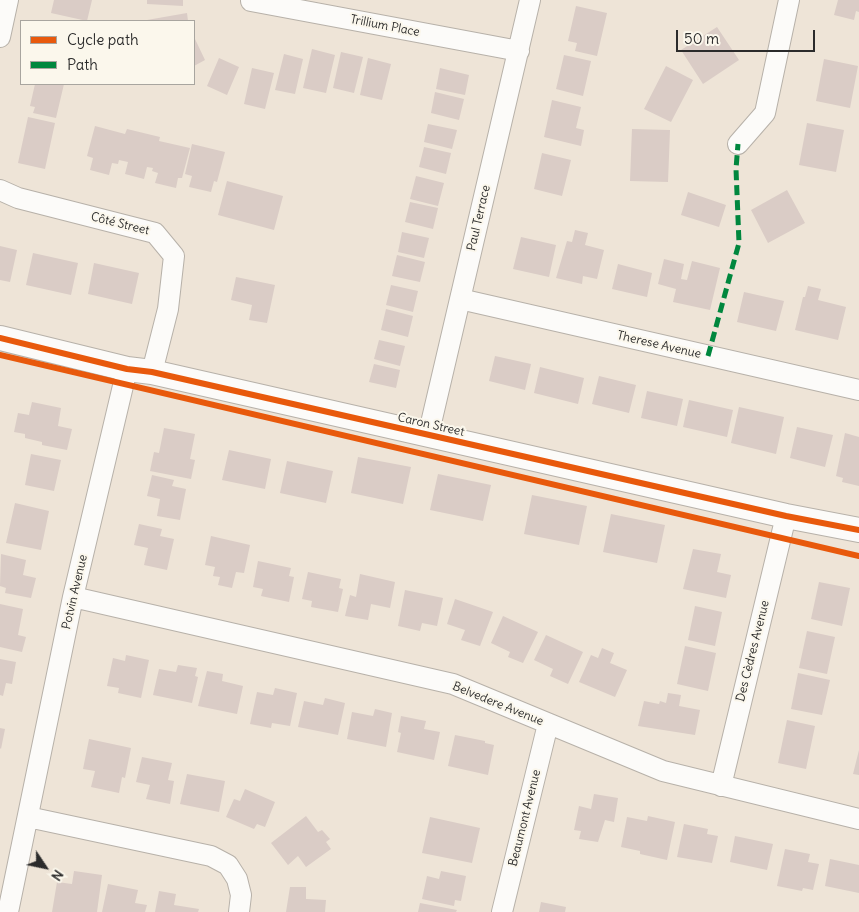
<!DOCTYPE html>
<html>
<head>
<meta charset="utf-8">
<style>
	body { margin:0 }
	#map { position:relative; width:859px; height:912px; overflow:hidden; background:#eee4d7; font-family:Delius,sans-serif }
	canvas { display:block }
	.legend { position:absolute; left:20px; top:20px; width:175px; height:65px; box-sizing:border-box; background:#fbf7ec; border:1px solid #a8a59f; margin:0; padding:6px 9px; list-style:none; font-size:15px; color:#2b2b2b }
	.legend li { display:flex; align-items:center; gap:10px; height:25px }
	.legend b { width:25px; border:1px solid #a8a59f }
	.north { position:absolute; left:20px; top:842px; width:50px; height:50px; -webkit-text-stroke:4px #fbf7ec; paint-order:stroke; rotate:124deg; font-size:14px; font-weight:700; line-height:20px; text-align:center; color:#2b2b2b }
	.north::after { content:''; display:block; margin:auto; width:18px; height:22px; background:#2b2b2b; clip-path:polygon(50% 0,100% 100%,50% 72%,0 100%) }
	.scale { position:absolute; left:676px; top:30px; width:139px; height:22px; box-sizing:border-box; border:2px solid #2b2b2b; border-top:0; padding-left:6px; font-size:15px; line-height:18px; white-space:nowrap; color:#2b2b2b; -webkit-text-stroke:4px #fbf7ec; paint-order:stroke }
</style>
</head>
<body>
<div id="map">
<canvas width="859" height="912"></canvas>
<ul class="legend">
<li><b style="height:6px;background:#e8590c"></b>Cycle path</li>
<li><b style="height:6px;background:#00873e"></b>Path</li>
</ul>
<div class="north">N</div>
<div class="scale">50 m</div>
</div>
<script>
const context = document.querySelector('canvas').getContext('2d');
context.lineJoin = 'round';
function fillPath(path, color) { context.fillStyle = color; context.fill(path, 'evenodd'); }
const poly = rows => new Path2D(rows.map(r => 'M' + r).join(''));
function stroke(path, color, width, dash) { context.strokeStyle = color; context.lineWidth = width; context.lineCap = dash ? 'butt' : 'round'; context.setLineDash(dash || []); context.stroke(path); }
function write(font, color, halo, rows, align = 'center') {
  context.font = font + ' Delius,sans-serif'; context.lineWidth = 4; context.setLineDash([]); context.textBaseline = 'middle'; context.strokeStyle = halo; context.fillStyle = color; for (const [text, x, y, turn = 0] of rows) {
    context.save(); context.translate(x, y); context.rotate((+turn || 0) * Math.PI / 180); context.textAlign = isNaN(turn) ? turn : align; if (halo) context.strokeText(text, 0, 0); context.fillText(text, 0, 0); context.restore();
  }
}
fillPath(poly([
	[54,0,92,0,87,21,51,13],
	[147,0,183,0,183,6,147,4],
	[838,0,859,0,859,12,856,11,854,20,834,15],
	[576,6,607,13,597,56,575,51,577,43,568,41],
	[187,13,188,21,147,21,147,20],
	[717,27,739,60,703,84,681,50],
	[195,39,205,60,194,66,194,40],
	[312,49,335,55,326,93,303,88],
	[341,52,363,57,354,93,333,88],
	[284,54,303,59,295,94,275,90],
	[564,55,591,61,583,96,556,89],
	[219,58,239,67,227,95,207,86],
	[368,58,391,64,382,100,360,95],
	[824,59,858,66,850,108,816,101],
	[666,66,693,80,671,122,644,109],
	[252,68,274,73,265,109,244,104],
	[440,68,469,75,465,95,436,89],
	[35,84,64,84,56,118,33,113,35,107,30,106],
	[435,92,464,99,459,120,431,113],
	[552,100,581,107,576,128,584,130,581,146,544,137],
	[28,117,55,123,45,169,18,163],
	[807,123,844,130,836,172,799,165],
	[428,124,457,130,452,149,424,142],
	[95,126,125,134,127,129,160,137,159,141,190,148,182,178,178,178,176,188,155,183,158,173,152,171,153,168,147,167,144,179,125,174,128,162,119,160,118,164,112,163,109,175,90,170,93,158,87,156],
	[632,129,670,130,668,182,630,181],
	[192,144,225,152,217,182,214,181,211,192,189,187,192,176,185,174],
	[424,147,451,153,446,174,419,167],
	[542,153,571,160,562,196,534,189],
	[416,176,444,183,438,206,410,199],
	[227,181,283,196,274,230,218,215],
	[787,190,805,223,768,243,751,210],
	[688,192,726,205,719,227,681,215],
	[410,202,438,208,433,229,405,222],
	[575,230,588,233,585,245,604,250,597,279,583,276,582,284,556,278,567,241,572,242],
	[402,232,429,238,424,258,398,252],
	[521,237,556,245,549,277,513,269],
	[0,246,17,250,10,282,0,280],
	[33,253,78,263,71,295,26,285],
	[397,255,425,262,420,282,392,276],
	[664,259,684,264,681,279,687,280,692,261,720,268,710,310,673,302,676,289,658,284],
	[94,263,139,273,132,304,88,294],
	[618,264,652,273,647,297,612,289],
	[236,277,275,285,267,323,249,320,252,305,231,300],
	[391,285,418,291,413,312,386,305],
	[808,286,821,289,818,300,846,307,838,340,795,330,803,297,805,297],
	[744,292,784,301,776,331,737,322],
	[386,309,413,316,408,337,381,330],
	[379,340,405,346,400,366,374,359],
	[495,356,531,364,525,390,489,381],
	[374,364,400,370,396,388,369,382],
	[540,367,584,378,578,404,534,393],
	[599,376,636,385,629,413,592,404],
	[647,391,683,399,677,426,641,418],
	[689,400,733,410,727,437,683,427],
	[32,402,61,408,58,426,72,429,67,450,42,445,42,442,25,438,25,434,14,432,18,413,29,415],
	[739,407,784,417,776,454,731,443],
	[797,427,833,435,825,467,790,458],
	[164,428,195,434,190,459,195,460,191,479,150,471,154,452,159,453],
	[845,433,859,437,859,486,842,482,843,478,836,476],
	[229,450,271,459,265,489,222,480],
	[31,454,61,460,54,491,25,485],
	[358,457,411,467,403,504,351,493],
	[287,461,333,471,326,503,280,493],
	[438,474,491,485,483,521,430,510],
	[152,475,174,480,172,486,186,489,180,520,157,516,160,499,147,496],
	[532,495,587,506,579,545,524,534],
	[15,503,49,511,41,550,6,543],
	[611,514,665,525,657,563,603,552],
	[139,524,162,529,160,536,174,539,167,570,144,565,148,548,134,545],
	[211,536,250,545,244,573,236,572,232,588,218,585,220,577,213,576,215,567,205,565],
	[693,549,721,554,717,572,731,575,726,598,683,589],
	[1,554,26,560,23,575,36,578,31,598,5,593,6,588,0,586],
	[258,561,291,568,289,576,294,577,289,602,261,596,263,589,253,587],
	[308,572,341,579,339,588,343,589,338,612,311,607,312,601,302,599],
	[360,574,395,582,390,608,371,604,368,620,345,616,350,595,356,597],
	[819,582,850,588,842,626,811,619],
	[405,590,443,598,437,626,422,623,420,631,398,626],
	[455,599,493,612,480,646,461,640,465,630,447,624],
	[0,604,23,609,18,635,26,637,22,652,0,647],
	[695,606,722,612,715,646,688,640],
	[503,616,538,632,523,663,508,657,510,652,491,643],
	[807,631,835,637,827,674,799,668],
	[546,635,583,652,568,684,550,676,553,669,534,660],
	[685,646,716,653,708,691,677,684],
	[602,648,614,653,610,663,627,670,615,697,579,682,591,655,598,658],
	[126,655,149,660,141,698,118,693,119,688,107,686,113,658,125,661],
	[0,659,16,662,12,684,6,683,3,696,0,695],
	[178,665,197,668,195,676,198,677,192,703,153,695,159,669,176,672],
	[207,671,223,674,222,681,243,686,237,714,198,706],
	[798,673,830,680,822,715,791,709],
	[275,688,297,693,290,726,272,723,271,728,250,724,257,692,273,695],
	[668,693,681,695,679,706,700,710,695,735,638,726,644,701,659,704,660,701,666,703],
	[325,698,345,703,338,735,298,727,304,701,323,705],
	[375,709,392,713,386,747,347,739,352,712,373,716],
	[401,716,426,721,424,729,440,732,434,760,397,752,401,733,398,732],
	[787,720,815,726,806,769,778,763],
	[0,728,5,729,1,749,0,748],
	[455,735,485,741,485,743,494,745,488,775,448,766],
	[89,739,131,748,125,778,122,777,119,793,91,787,95,771,83,769],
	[859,750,859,775,853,774],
	[142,757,172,763,168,780,174,781,170,804,146,799,150,785,136,782],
	[187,774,225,781,219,812,180,804],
	[245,789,275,802,265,827,257,824,254,829,226,817,234,799,240,801],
	[594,794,618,798,614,822,605,820,598,842,579,839,581,831,574,830,579,806,591,809],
	[306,816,318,832,322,830,330,839,326,842,331,849,306,867,298,856,288,865,271,843],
	[648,816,675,822,667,860,640,854,640,851,621,847,627,817,647,821],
	[430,817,480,828,472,863,422,853],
	[684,824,708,829,707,834,718,836,712,863,677,857],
	[735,836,773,844,767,870,730,862],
	[785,849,810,854,808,862,819,864,813,890,803,888,802,891,777,886],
	[830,859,859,865,859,893,825,886],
	[74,871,102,875,97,912,52,912,57,882,72,884],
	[441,871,466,876,461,901,455,900,454,906,422,899,427,876,439,879],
	[108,884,138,890,135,903,147,905,145,912,102,912],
	[290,887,306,887,306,899,326,900,325,912,286,912],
	[159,891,176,894,174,905,199,909,198,912,155,912],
	[541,902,566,907,565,912,539,912],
	[420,903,457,910,456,912,418,912]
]), '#daccc6');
const minor = poly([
	[251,1,519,51],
	[0,37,8,0],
	[738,144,765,113,789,0],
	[0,190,18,198,155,233,174,256,168,309,152,372],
	[460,299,859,390],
	[428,436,530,0],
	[73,597,453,684,663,771,859,819],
	[721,786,786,516],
	[28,817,211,856,228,865,237,879,241,895,239,912],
	[8,912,73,597,127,369],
	[502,912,548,724]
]);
const tertiary = poly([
	[0,338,127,369,152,372,786,516,859,530]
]);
stroke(minor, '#b7b1a9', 22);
stroke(tertiary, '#b7b1a9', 26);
stroke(minor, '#fcfbf9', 20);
stroke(tertiary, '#fcfbf9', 24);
stroke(poly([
	[708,356,739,243,736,169,738,144]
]), '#00873e', 5, [10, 5]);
stroke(poly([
	[0,338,127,369,152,372,786,516,859,530],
	[0,355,859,556]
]), '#e8590c', 6);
write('12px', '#2b2b2b', '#fbf7ec', [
	["Trillium Place",385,26,11],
	["Paul Terrace",479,218,-77],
	["Côté Street",120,224,14],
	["Therese Avenue",659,345,13],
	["Caron Street",431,425,13],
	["Potvin Avenue",75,592,-77],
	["Des Cèdres Avenue",753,651,-76],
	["Belvedere Avenue",498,704,22],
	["Beaumont Avenue",525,818,-76]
]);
</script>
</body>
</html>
